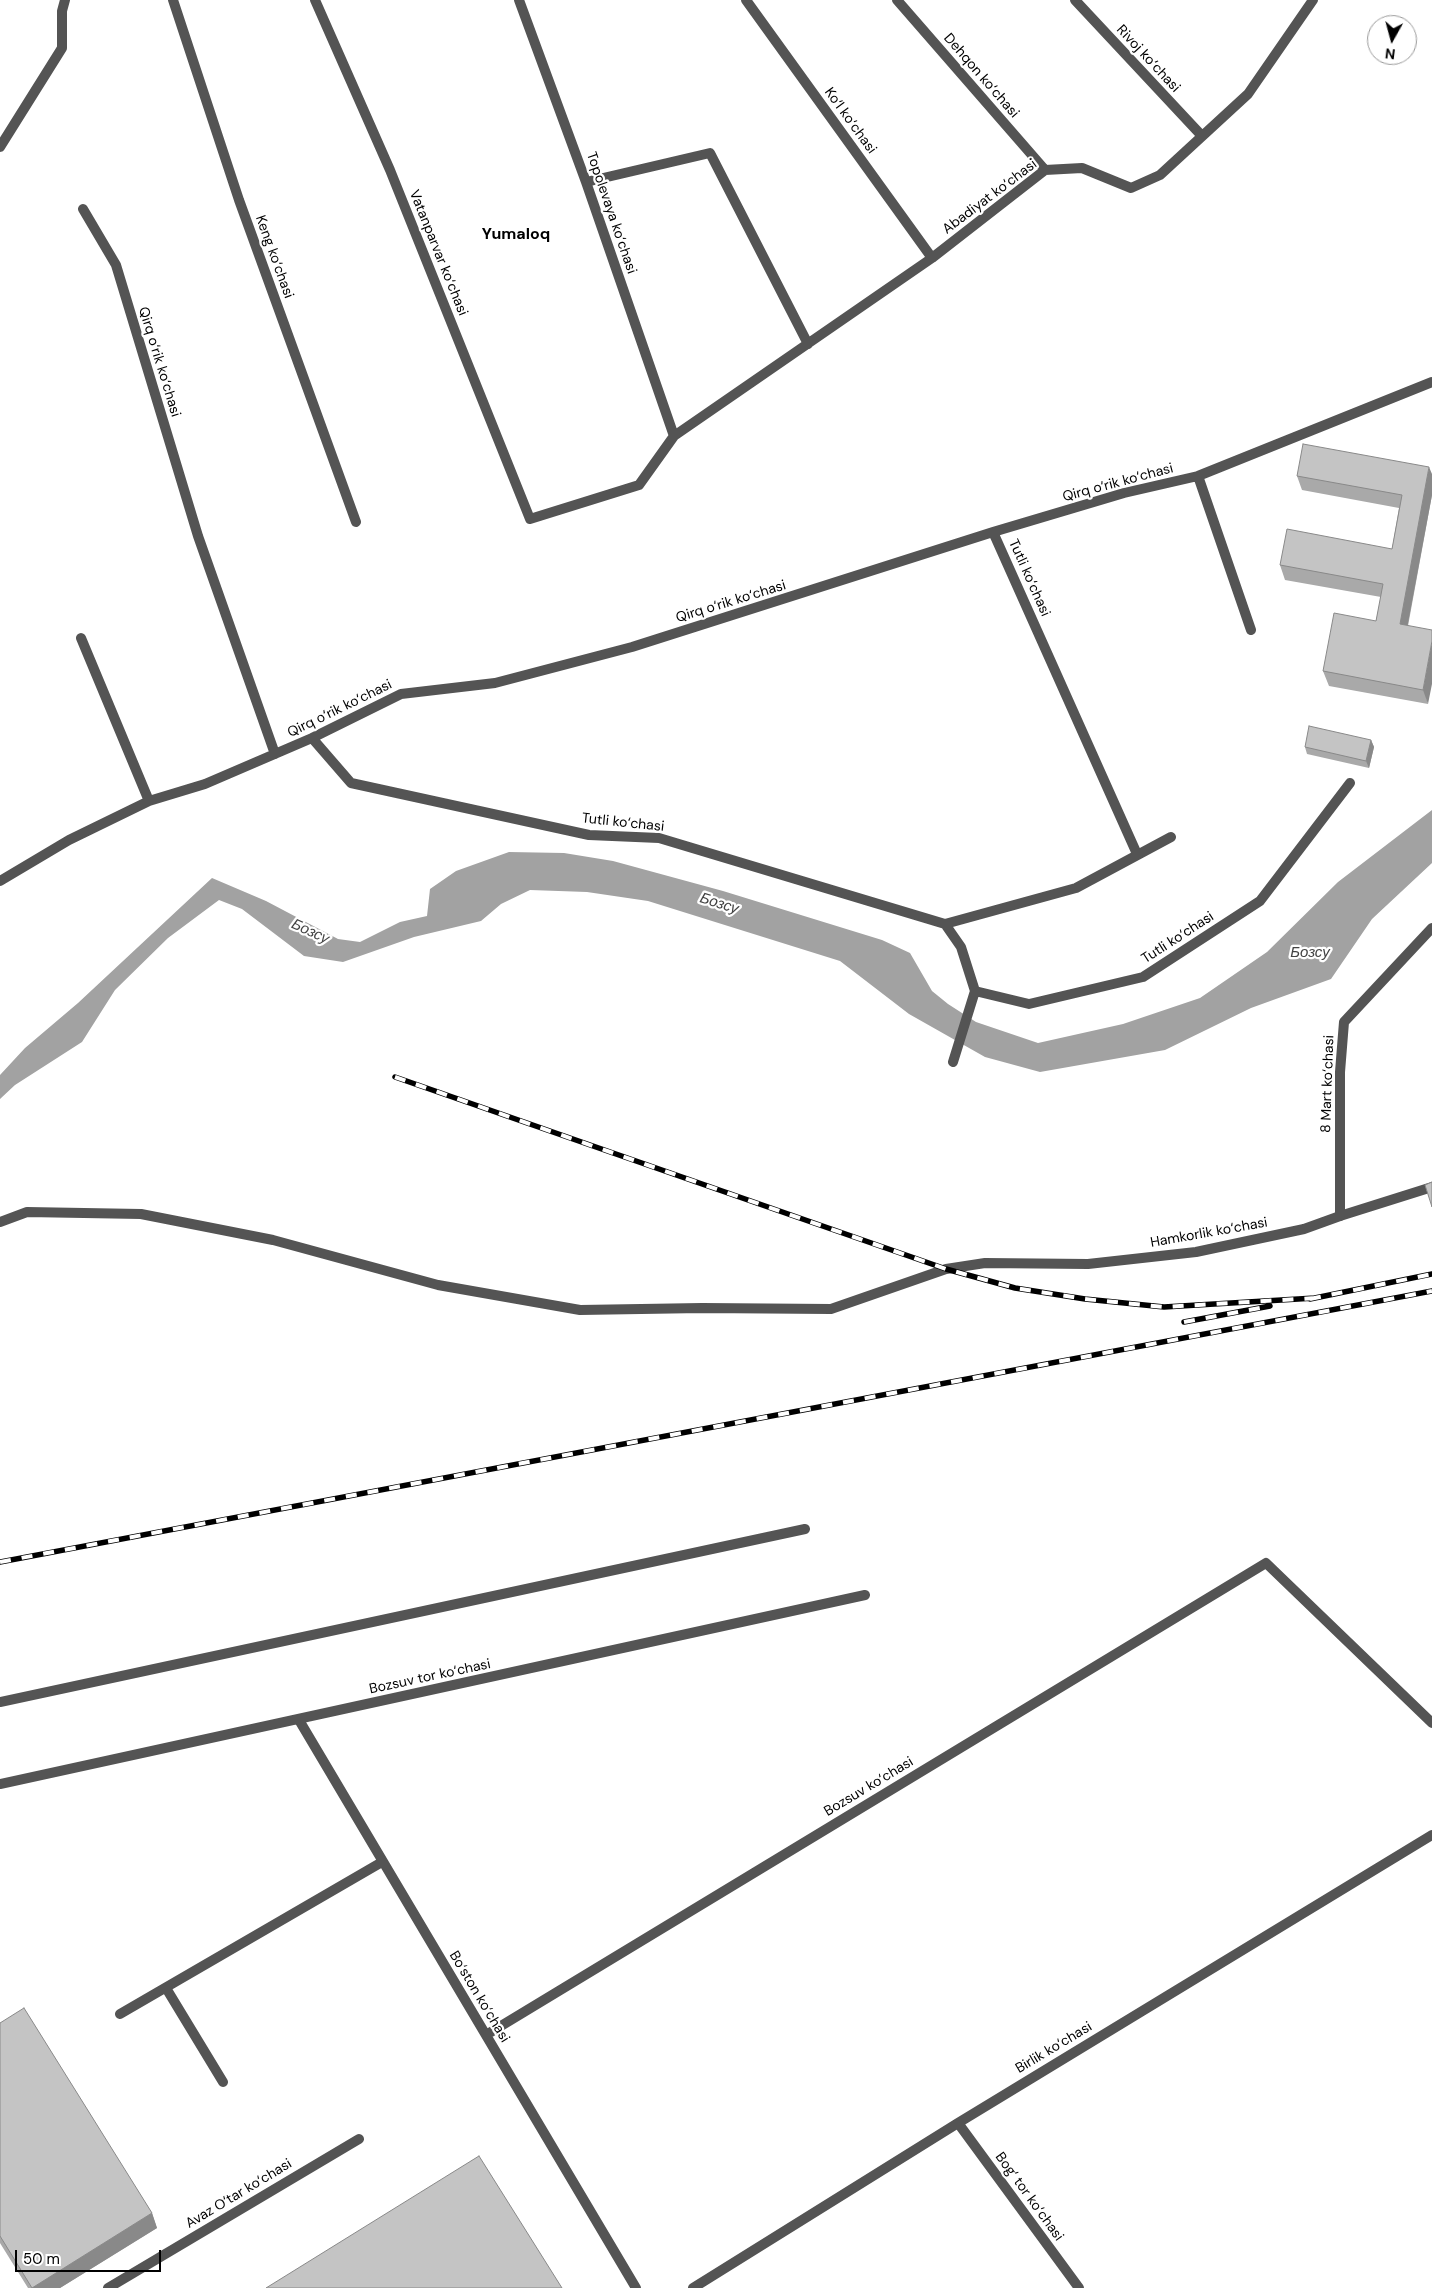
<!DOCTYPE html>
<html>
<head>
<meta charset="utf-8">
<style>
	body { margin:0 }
	#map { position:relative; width:1432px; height:2288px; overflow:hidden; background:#fff; font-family:"DM Sans",sans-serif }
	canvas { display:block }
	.north { position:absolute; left:1367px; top:15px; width:50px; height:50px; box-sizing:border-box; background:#fff; border:1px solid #999; border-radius:50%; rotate:187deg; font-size:14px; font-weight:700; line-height:20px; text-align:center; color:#000 }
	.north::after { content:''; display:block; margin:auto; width:18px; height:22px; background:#000; clip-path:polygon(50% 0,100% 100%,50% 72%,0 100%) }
	.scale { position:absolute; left:15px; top:2250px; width:146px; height:22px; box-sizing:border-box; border:2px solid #000; border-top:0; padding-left:6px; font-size:15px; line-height:18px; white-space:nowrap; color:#000; -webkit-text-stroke:4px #fff; paint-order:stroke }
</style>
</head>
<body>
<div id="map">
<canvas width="1432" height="2288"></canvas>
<div class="north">N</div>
<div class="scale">50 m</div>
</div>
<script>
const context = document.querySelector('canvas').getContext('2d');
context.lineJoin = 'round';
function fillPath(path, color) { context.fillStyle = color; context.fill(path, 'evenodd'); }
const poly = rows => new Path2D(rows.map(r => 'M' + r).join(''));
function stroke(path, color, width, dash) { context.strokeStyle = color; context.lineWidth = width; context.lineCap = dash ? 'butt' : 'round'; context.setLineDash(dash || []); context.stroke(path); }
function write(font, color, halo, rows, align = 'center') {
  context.font = font + ' "DM Sans",sans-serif'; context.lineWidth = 4.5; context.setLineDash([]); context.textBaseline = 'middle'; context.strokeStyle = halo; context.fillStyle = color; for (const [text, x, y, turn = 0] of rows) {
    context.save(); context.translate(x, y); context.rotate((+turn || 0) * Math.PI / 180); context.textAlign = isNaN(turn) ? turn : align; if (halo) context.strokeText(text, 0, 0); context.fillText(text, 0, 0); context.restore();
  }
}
fillPath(poly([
	[1432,810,1432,863,1372,919,1331,979,1251,1008,1165,1050,1040,1072,985,1057,909,1014,840,961,648,901,587,892,530,890,501,904,481,921,414,937,343,962,304,956,242,909,219,900,168,938,115,990,82,1042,15,1085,0,1099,0,1075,25,1048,78,1003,212,878,266,901,338,939,360,942,400,922,427,916,430,889,456,871,509,852,564,853,613,861,723,891,882,940,910,953,932,991,948,1004,976,1022,1038,1043,1123,1024,1200,998,1267,952,1338,882]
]), '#a2a2a2');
stroke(poly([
	[1340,1216,1432,1187],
	[0,1702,805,1529]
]), '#545454', 10);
stroke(poly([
	[173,0,239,200,356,522],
	[315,0,390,170,530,519,639,485,674,436,932,258,1045,170,1082,168,1131,188,1160,175,1248,94,1313,0],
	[519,0,586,182,674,436],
	[746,0,932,258],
	[897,0,1045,170],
	[1075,0,1202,136],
	[0,147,62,48,62,11,65,0],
	[586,182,710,153,808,344],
	[83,209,116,265,198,536,275,754],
	[1198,476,1251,630],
	[993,532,1137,854],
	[81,638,149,801],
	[312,738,351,783,589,835,659,838,945,924,961,947,975,991,1029,1004,1143,977,1260,901,1350,783],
	[0,881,69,840,149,801,205,784,312,738,401,694,495,683,632,647,993,532,1124,493,1198,476,1432,382],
	[945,924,1076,888,1171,837],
	[953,1062,975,991],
	[0,1222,27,1212,141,1214,273,1240,438,1285,580,1310,702,1308,831,1309,946,1269,985,1263,1088,1264,1196,1252,1304,1229,1340,1216,1340,1072,1344,1022,1432,928],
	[299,1720,636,2288],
	[0,1784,865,1595],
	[166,1988,223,2082],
	[120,2014,382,1862],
	[486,2035,1266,1563,1432,1723],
	[958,2123,1079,2288],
	[108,2288,359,2139],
	[693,2288,958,2123,1432,1835]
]), '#545454', 10);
const rail = poly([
	[395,1077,946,1269,1015,1288,1085,1299,1164,1307,1315,1298],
	[1310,1299,1432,1274],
	[1184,1322,1270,1306],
	[0,1562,1432,1291]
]);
stroke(rail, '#000', 5.5);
stroke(rail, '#fff', 4, [11]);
fillPath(poly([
	[1432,474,1432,495,1408,626,1428,704,1329,686,1323,671,1376,621,1381,597,1285,580,1280,565,1392,549,1399,508,1302,490,1297,476],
	[1371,740,1374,747,1369,768,1307,754,1305,747],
	[0,2023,152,2213,157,2228,60,2288,28,2288,0,2243]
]), '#a9a9a9');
fillPath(poly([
	[1429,467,1432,474,1432,495,1405,639,1400,624],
	[1432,641,1432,684,1428,704,1423,690],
	[1371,740,1374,747,1369,768,1366,761],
	[152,2213,157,2228,60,2288,32,2288]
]), '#898989');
const building = poly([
	[1303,444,1429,467,1400,624,1432,630,1432,641,1423,690,1323,671,1334,613,1376,621,1383,584,1280,565,1287,529,1392,549,1402,495,1297,476,1303,444],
	[1309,726,1371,740,1366,761,1305,747,1309,726],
	[1432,1182,1432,1207,1425,1185,1432,1182],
	[24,2008,152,2213,32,2288,0,2236,0,2023,24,2008],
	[479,2156,562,2288,266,2288,479,2156]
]);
fillPath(building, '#c4c4c4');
stroke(building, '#898989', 1);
write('14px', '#000', '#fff', [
	["Rivoj ko‘chasi",1148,59,47],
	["Dehqon ko‘chasi",981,76,49],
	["Ko‘l ko‘chasi",850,121,54],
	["Abadiyat ko‘chasi",990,197,-37],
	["Topolevaya ko‘chasi",611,213,71],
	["Vatanparvar ko‘chasi",438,253,68],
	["Keng ko‘chasi",274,257,70],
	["Qirq o‘rik ko‘chasi",159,362,73],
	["Qirq o‘rik ko‘chasi",1118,483,-15],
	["Tutli ko‘chasi",1029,578,66],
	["Qirq o‘rik ko‘chasi",731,602,-17],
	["Qirq o‘rik ko‘chasi",340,709,-26],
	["Tutli ko‘chasi",623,823,6],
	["Tutli ko‘chasi",1178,938,-33],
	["8 Mart ko‘chasi",1328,1084,-88],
	["Hamkorlik ko‘chasi",1209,1233,-10],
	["Bozsuv tor ko‘chasi",430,1677,-12],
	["Bozsuv ko‘chasi",869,1787,-31],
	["Bo‘ston ko‘chasi",479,1997,59],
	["Birlik ko‘chasi",1054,2048,-31],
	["Avaz O‘tar ko‘chasi",239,2194,-31],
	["Bog‘ tor ko‘chasi",1029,2197,54]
]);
write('italic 15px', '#434343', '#fff', [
	["Бозсу",719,904,18],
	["Бозсу",310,932,25],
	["Бозсу",1310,953]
]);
write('bold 16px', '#000', '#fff', [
	["Yumaloq",516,235]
]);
</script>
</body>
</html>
